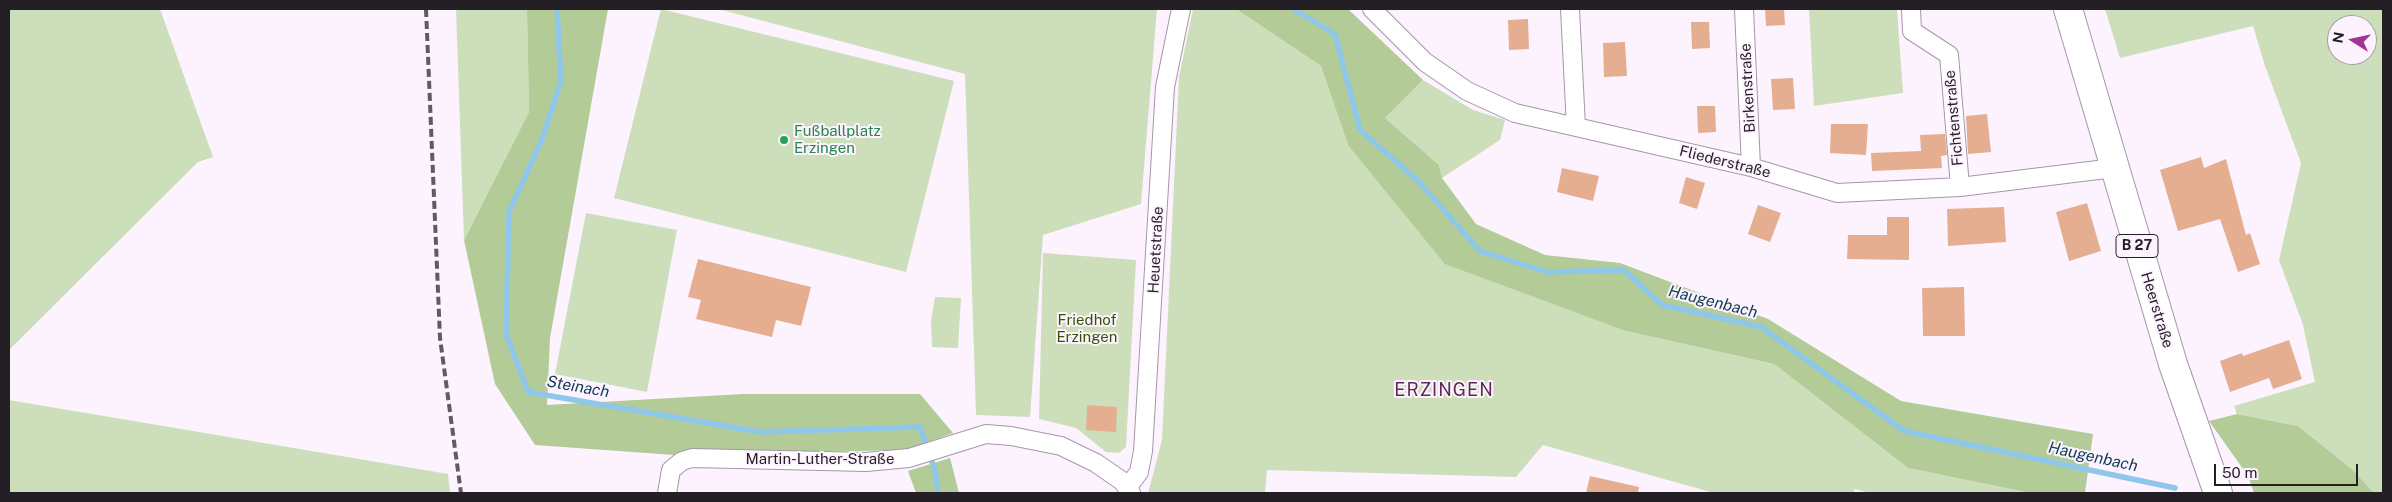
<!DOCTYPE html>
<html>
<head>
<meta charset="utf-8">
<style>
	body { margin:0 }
	#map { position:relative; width:2392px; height:502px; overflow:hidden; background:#fdf3ff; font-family:"Public Sans",sans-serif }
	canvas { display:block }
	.frame { position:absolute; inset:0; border:10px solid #241e25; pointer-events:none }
	.north { position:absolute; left:2327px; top:15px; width:50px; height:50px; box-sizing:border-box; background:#fdf3ff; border:1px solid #a69ea8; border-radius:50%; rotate:280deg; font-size:14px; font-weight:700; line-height:20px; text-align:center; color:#241e25 }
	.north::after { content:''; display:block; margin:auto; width:18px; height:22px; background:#a13494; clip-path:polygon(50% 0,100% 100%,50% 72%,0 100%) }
	.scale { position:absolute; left:2214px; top:464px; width:144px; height:22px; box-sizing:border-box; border:2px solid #241e25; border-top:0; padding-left:6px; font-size:15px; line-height:18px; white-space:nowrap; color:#241e25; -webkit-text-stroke:4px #fdf3ff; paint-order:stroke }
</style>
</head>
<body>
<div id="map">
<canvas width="2392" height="502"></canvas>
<div class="frame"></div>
<div class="north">N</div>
<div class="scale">50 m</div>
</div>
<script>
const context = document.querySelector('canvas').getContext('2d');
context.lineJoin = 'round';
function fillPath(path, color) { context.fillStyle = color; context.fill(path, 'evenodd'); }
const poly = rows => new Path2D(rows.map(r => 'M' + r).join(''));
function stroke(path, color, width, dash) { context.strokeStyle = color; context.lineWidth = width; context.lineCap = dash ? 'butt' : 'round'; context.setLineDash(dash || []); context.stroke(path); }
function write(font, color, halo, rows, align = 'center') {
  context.font = font + ' "Public Sans",sans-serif'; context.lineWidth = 4; context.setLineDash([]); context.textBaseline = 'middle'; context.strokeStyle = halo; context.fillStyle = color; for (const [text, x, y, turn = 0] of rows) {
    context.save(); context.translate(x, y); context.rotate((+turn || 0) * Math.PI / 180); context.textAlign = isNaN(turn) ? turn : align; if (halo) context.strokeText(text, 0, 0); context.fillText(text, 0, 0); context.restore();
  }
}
fillPath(poly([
	[9,9,160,9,213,157,198,162,9,350],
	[456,9,527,9,529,112,464,240],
	[661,9,954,81,906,272,614,198],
	[718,9,1157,9,1141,204,1043,235,1030,417,976,415,965,74],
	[1193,9,1236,9,1321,66,1348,145,1626,331,1774,364,1908,468,2030,493,1870,493,1855,489,1853,493,1714,493,1543,445,1516,477,1267,470,1265,493,1148,493,1162,440,1179,77],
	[1809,9,1897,9,1903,93,1814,106],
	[2105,9,2383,9,2383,493,2374,493,2353,470,2298,426,2237,414,2234,406,2315,382,2303,325,2279,260,2301,163,2265,66,2253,26,2120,58],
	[2337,25,2367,25,2367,55,2337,55],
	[1423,80,1473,110,1505,120,1500,140,1442,178,1439,165,1385,118],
	[586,213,677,230,647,392,555,374],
	[1043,253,1136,260,1126,447,1119,453,1106,452,1076,428,1039,419],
	[935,297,961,298,958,348,932,347,931,321],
	[9,400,448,474,450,493,9,493]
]), '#cddfba');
fillPath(poly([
	[527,9,608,9,550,338,547,405,743,394,920,394,953,433,906,450,674,455,535,445,495,384,464,240,529,112],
	[1236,9,1348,9,1423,80,1385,118,1439,165,1442,178,1476,224,1545,255,1620,263,1768,319,1901,401,2093,434,2085,493,2030,493,1908,468,1774,364,1626,331,1445,264,1348,145,1321,66],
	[2237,414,2298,426,2353,470,2374,493,2254,493,2248,476,2209,421],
	[950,458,959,493,916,493,908,471]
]), '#b2cb97');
stroke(poly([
	[557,9,561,81,543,137,509,212,506,334,528,392,760,432,920,427,935,470,938,493],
	[1293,9,1335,34,1360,130,1418,181,1480,251,1547,272,1624,270,1662,305,1761,327,1904,431,2175,488]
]), '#8ec7ea', 5.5);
fillPath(poly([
	[1765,9,1784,9,1785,25,1766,26],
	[1528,19,1529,49,1509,50,1508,20],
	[1691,22,1709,22,1710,48,1692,49],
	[1625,42,1627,76,1604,77,1603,43],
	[1793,78,1795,109,1773,110,1771,79],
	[1697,106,1715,106,1716,132,1698,133],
	[1987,114,1991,152,1968,154,1966,116],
	[1831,124,1868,124,1866,155,1830,153],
	[1945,134,1947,155,1941,156,1942,168,1872,171,1871,153,1921,151,1920,135],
	[2201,157,2204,168,2226,159,2246,235,2250,233,2260,264,2238,272,2220,219,2178,231,2160,170],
	[1562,168,1599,176,1593,201,1557,192],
	[1686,177,1705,183,1697,209,1679,203],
	[2087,203,2101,251,2069,261,2056,212],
	[1758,205,1781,213,1770,242,1748,234],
	[2004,207,2006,242,1948,246,1947,209],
	[1887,217,1909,217,1909,260,1847,259,1848,235,1887,235],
	[698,259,811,287,801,326,776,320,772,337,696,319,701,300,688,297],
	[1964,287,1965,336,1923,336,1922,288],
	[2289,340,2302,379,2273,389,2269,378,2230,392,2220,361,2242,353,2243,356],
	[1087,405,1117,407,1116,432,1086,430],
	[1590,476,1639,487,1638,493,1586,493]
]), '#e5ae90');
const minor = poly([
	[1372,9,1425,62,1467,91,1515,113,1751,167,1837,193,1960,187,2114,168],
	[1570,9,1576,127],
	[1744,9,1751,167],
	[1911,9,1912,31,1949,55,1960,187],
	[1127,488,1139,472,1143,451,1165,87,1181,9],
	[667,493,671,470,682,461,692,458,866,462,909,458,986,434,1011,436,1061,446,1096,463,1122,481,1131,493]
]);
const primary = poly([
	[2068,9,2173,364,2218,493]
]);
stroke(minor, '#a596a8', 20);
stroke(primary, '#a596a8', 30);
stroke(minor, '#fff', 18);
stroke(primary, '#fff', 28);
stroke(poly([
	[426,9,440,338,461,493]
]), '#615a62', 4, [8, 4]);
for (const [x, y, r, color] of [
	[784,140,5,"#2e9e5b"]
]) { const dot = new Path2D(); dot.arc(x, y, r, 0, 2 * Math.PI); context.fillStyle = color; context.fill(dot); stroke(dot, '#fdf3ff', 2); }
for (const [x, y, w] of [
	[2137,246,42]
]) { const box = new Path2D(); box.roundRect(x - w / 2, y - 11.5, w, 23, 4); context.fillStyle = '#fdf3ff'; context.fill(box); stroke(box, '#241e25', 1); }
write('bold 14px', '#241e25', null, [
	["B 27",2137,246]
]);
write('15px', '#241e25', '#fdf3ff', [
	["Birkenstraße",1748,88,-93],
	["Fichtenstraße",1954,118,-95],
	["Fliederstraße",1725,162,14],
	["Heuetstraße",1156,250,-87],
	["Heerstraße",2157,310,73],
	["Martin-Luther-Straße",820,459]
]);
write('15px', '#27864d', '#fdf3ff', [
	["Fußballplatz",794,131],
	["Erzingen",794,148]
], 'left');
write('15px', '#375301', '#fdf3ff', [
	["Friedhof",1087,320],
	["Erzingen",1087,337]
]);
write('italic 16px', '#124058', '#fdf3ff', [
	["Haugenbach",1713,302,14],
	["Steinach",578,387,10],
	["Haugenbach",2093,457,12]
]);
context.letterSpacing = '1px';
write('18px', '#5d2855', '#fdf3ff', [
	["ERZINGEN",1444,390]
]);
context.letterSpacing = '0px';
</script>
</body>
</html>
